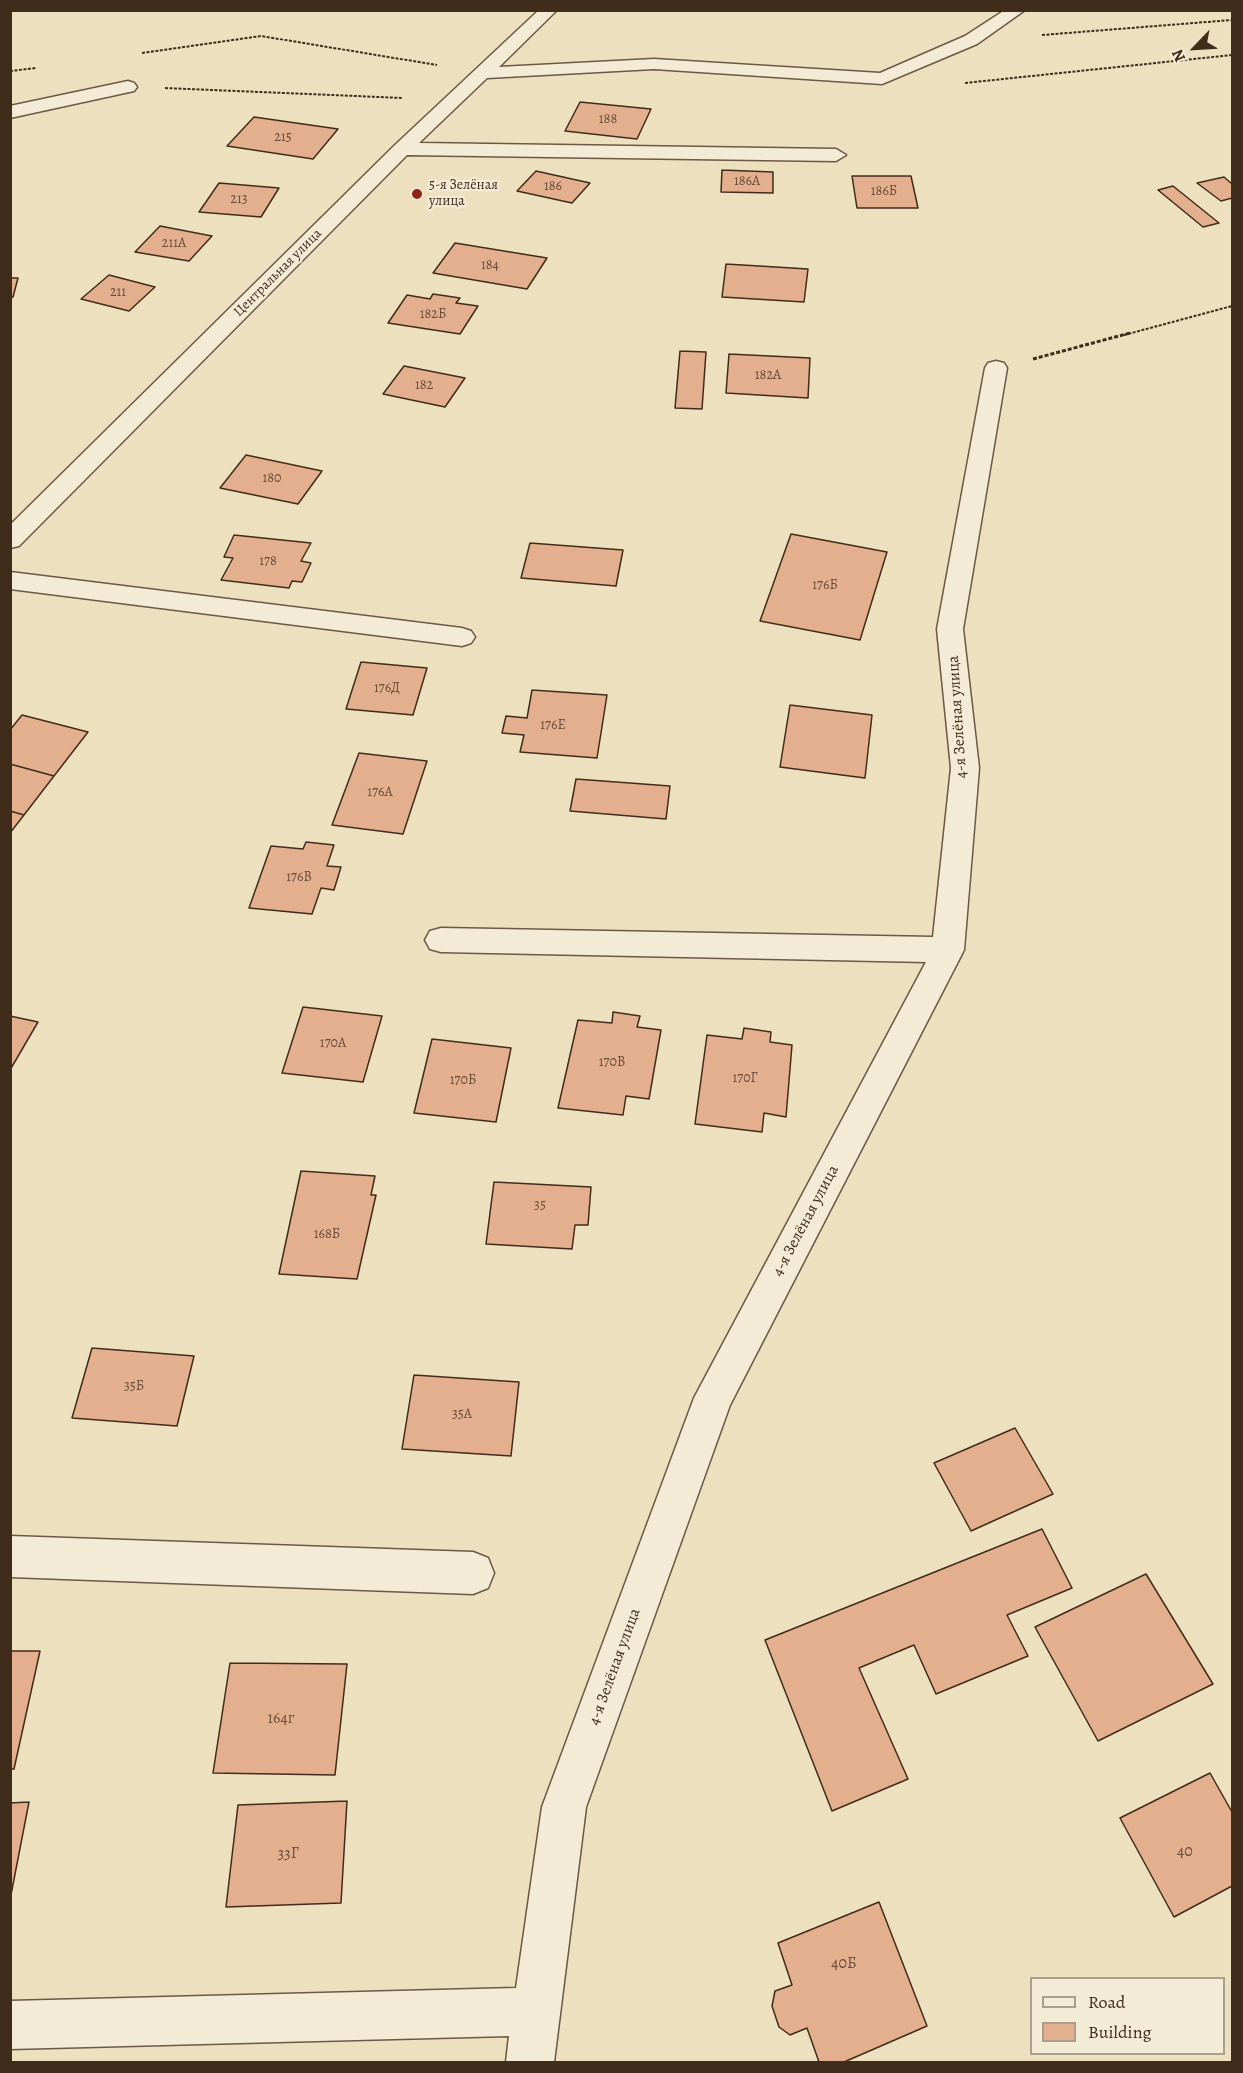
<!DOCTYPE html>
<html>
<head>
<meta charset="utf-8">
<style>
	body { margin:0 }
	#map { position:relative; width:1243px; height:2073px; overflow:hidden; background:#ede0be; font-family:Alegreya,serif }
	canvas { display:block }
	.frame { position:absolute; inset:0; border:12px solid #402c1b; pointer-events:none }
	.legend { position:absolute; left:1030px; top:1977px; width:195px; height:78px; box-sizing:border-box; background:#f3ebd5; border:2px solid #ab9f8b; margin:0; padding:8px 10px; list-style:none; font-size:18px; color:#402c1b }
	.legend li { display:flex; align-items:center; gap:12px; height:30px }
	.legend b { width:30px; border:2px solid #ab9f8b }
	.north { position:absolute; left:1165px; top:18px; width:60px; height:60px; -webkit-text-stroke:4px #f3ebd5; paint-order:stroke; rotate:245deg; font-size:16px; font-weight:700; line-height:24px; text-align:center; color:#402c1b }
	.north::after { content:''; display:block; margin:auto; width:21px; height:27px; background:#402c1b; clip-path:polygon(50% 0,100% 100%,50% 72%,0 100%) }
</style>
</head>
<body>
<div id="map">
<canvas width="1243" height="2073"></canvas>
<div class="frame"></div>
<ul class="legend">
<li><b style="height:8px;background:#f3ebd5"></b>Road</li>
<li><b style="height:16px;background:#e3af8f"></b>Building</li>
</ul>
<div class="north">N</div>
</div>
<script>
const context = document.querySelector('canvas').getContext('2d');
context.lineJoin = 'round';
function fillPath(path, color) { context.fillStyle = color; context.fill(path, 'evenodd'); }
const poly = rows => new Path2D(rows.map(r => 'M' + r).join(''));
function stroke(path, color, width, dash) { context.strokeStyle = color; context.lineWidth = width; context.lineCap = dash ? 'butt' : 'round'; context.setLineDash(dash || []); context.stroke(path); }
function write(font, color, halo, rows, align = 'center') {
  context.font = font + ' Alegreya,serif'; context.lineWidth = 4.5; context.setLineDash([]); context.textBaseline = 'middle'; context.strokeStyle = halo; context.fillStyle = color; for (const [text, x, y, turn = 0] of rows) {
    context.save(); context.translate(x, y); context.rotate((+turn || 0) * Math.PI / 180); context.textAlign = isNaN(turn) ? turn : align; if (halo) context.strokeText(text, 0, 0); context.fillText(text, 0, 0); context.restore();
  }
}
const building = poly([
	[580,102,651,109,637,139,565,131,580,102],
	[254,117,338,129,313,159,227,146,254,117],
	[722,170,773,172,773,193,721,192,722,170],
	[536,171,590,183,572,203,517,191,536,171],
	[852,176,911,176,918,208,857,208,852,176],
	[1224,177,1232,184,1232,198,1221,201,1197,183,1224,177],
	[219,183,279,188,261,217,199,212,219,183],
	[1173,186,1219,223,1203,227,1158,190,1173,186],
	[160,226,212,236,189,261,135,252,160,226],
	[455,243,547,258,527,289,433,273,455,243],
	[726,264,808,269,804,302,722,297,726,264],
	[109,275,155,287,129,311,81,299,109,275],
	[10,278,18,278,13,297,10,298,10,278],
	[433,294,460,298,456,303,478,306,460,334,388,323,407,295,430,299,433,294],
	[680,351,706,352,702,409,675,408,680,351],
	[729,354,810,358,808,398,726,393,729,354],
	[404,366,465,378,445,407,383,394,404,366],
	[246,455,322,471,298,504,220,488,246,455],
	[791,534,887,552,860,640,760,621,791,534],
	[234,535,311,543,301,561,311,563,302,582,292,581,289,588,221,580,233,558,224,557,234,535],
	[530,543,623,550,616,586,521,578,530,543],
	[361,662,427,668,413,715,346,709,361,662],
	[532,690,607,695,597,758,520,752,524,735,502,733,506,716,527,718,532,690],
	[790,705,872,715,865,778,780,767,790,705],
	[22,715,88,732,54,776,10,764,10,730,22,715],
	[359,753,427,761,403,834,332,825,359,753],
	[10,764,54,776,24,815,10,811,10,764],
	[576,779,670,786,666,819,570,811,576,779],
	[10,811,24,815,10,833,10,811],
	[306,842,334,845,327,866,341,867,334,890,321,888,312,914,249,908,271,846,303,849,306,842],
	[303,1007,382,1016,363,1082,282,1073,303,1007],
	[613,1012,640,1016,637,1027,661,1030,649,1099,626,1096,623,1115,558,1108,578,1020,612,1023,613,1012],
	[10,1016,38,1022,10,1070,10,1016],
	[744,1028,771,1032,770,1042,792,1045,786,1117,764,1113,762,1132,695,1124,707,1035,742,1039,744,1028],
	[432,1039,511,1048,496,1122,414,1113,432,1039],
	[301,1171,375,1176,371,1195,376,1195,357,1279,279,1274,301,1171],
	[494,1182,591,1187,588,1225,575,1225,572,1249,486,1244,494,1182],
	[92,1348,194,1356,177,1426,72,1418,92,1348],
	[414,1375,519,1382,511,1456,402,1449,414,1375],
	[1015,1428,1053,1494,971,1531,934,1463,1015,1428],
	[1042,1529,1072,1588,1007,1615,1028,1656,936,1694,914,1645,859,1668,908,1779,832,1811,765,1640,1042,1529],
	[1146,1574,1213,1684,1098,1741,1035,1627,1146,1574],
	[10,1651,40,1651,14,1769,10,1769,10,1651],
	[230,1663,347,1664,335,1775,213,1773,230,1663],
	[1210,1773,1232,1812,1232,1886,1174,1917,1120,1818,1210,1773],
	[347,1801,341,1903,226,1907,238,1805,347,1801],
	[29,1802,10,1900,10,1803,29,1802],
	[879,1902,927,2026,844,2062,819,2062,807,2028,790,2035,779,2027,772,2006,775,1991,792,1985,778,1943,879,1902]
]);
fillPath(building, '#e3af8f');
stroke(building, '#402c1b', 1.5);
const minor = poly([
	[539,10,557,10,499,67,654,59,880,73,965,36,1005,10,1025,10,977,44,882,84,654,69,487,78,419,143,836,149,846,155,836,161,407,155,19,546,10,548,10,525,395,145,539,10],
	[128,81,134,83,137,87,134,91,10,118,10,106,128,81],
	[996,361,1004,363,1007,368,963,629,979,768,964,950,730,1405,586,1807,554,2062,506,2062,509,2036,10,2049,10,2001,516,1988,542,1807,694,1398,926,962,441,952,430,949,425,940,430,931,441,928,933,937,951,768,937,629,985,368,988,363,996,361],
	[10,572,462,628,471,631,475,637,471,643,462,646,10,589,10,572],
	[10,1536,473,1552,488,1558,494,1573,488,1588,473,1594,10,1577,10,1536]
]);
stroke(minor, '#6b5944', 3);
stroke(poly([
	[1042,35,1232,20],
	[142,53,261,36,437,65],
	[10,71,36,68],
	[965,83,1232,55],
	[165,88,403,98],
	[1124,335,1232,306]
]), '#402c1b', 2, [3, 1.5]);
stroke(poly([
	[1033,359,1130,333]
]), '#402c1b', 3, [4, 2]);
fillPath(minor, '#f3ebd5');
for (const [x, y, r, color] of [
	[417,194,6,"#8f2418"]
]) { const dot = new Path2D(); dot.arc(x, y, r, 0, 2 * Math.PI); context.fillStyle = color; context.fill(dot); stroke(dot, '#f3ebd5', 2); }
write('14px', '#694d38', null, [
	["188",608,120],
	["215",283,138],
	["186А",747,182],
	["186",553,187],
	["186Б",884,192],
	["213",239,200],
	["211А",174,244],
	["184",490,266],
	["211",118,293],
	["182Б",433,315],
	["182А",768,376],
	["182",424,386],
	["180",272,479],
	["178",268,562],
	["176Б",825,586],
	["176Д",387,689],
	["176Е",553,726],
	["176А",380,793],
	["176В",299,878],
	["170А",333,1044],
	["170В",612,1063],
	["170Г",745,1079],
	["170Б",463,1081],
	["35",540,1206],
	["168Б",327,1235],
	["35Б",134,1387],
	["35А",462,1415]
]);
write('14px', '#402c1b', '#f3ebd5', [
	["5-я Зелёная",429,186],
	["улица",429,202]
], 'left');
write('14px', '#402c1b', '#f3ebd5', [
	["Центральная улица",278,273,-45]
]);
write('16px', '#402c1b', '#f3ebd5', [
	["4-я Зелёная улица",958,717,-94],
	["4-я Зелёная улица",806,1221,-62],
	["4-я Зелёная улица",615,1667,-70]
]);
write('16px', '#694d38', null, [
	["164г",281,1719],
	["40",1185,1852],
	["33Г",288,1854],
	["40Б",844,1964]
]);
</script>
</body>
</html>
